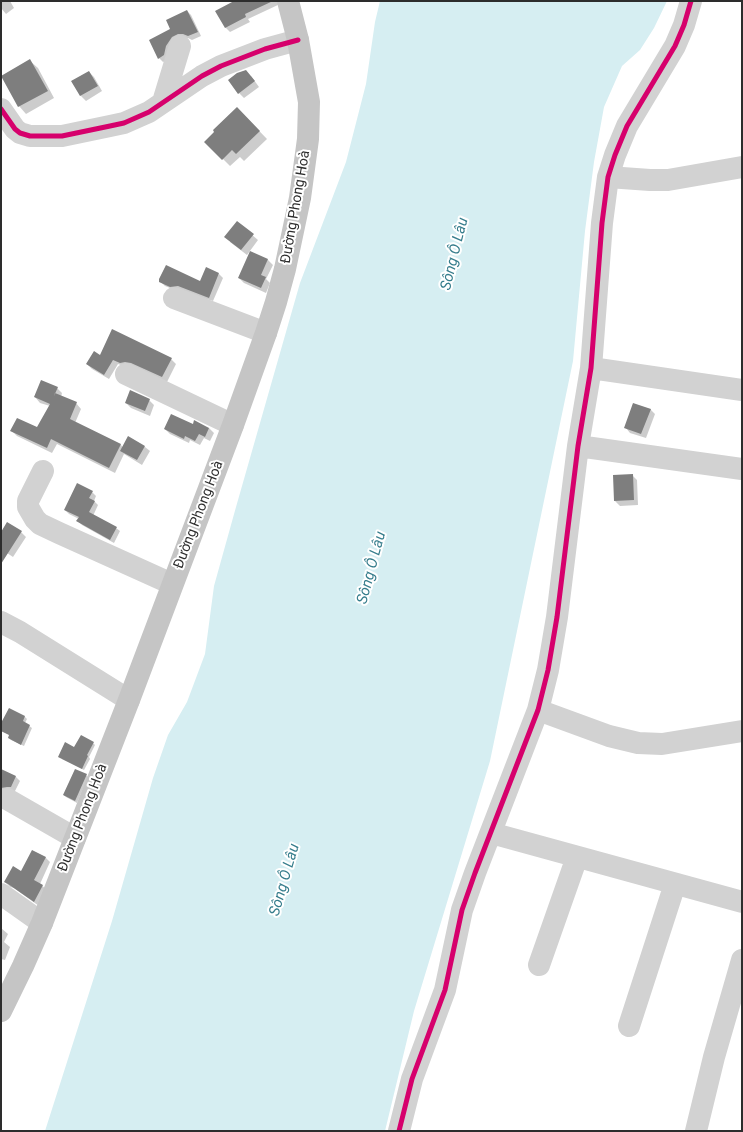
<!DOCTYPE html>
<html>
<head>
<meta charset="utf-8">
<style>
	body { margin:0 }
	#map { position:relative; width:743px; height:1132px; overflow:hidden; background:#fff; font-family:Roboto,sans-serif }
	canvas { display:block }
	.frame { position:absolute; inset:0; border:2px solid #2d2d2d; pointer-events:none }
</style>
</head>
<body>
<div id="map">
<canvas width="743" height="1132"></canvas>
<div class="frame"></div>
</div>
<script>
const context = document.querySelector('canvas').getContext('2d');
context.lineJoin = 'round';
function fillPath(path, color) { context.fillStyle = color; context.fill(path, 'evenodd'); }
const poly = rows => new Path2D(rows.map(r => 'M' + r).join(''));
function stroke(path, color, width, dash) { context.strokeStyle = color; context.lineWidth = width; context.lineCap = dash ? 'butt' : 'round'; context.setLineDash(dash || []); context.stroke(path); }
function write(font, color, halo, rows, align = 'center') {
  context.font = font + ' Roboto,sans-serif'; context.lineWidth = 4; context.setLineDash([]); context.textBaseline = 'middle'; context.strokeStyle = halo; context.fillStyle = color; for (const [text, x, y, turn = 0] of rows) {
    context.save(); context.translate(x, y); context.rotate((+turn || 0) * Math.PI / 180); context.textAlign = isNaN(turn) ? turn : align; if (halo) context.strokeText(text, 0, 0); context.fillText(text, 0, 0); context.restore();
  }
}
fillPath(poly([
	[380,1,667,1,654,28,640,50,622,66,604,107,594,162,585,231,573,361,490,761,414,1011,385,1131,45,1131,112,921,153,778,168,735,187,702,205,654,214,586,236,507,300,283,346,162,366,84,375,22]
]), '#d6eef2');
fillPath(poly([
	[1,1,10,1,14,8,6,14,1,8],
	[237,1,281,1,280,4,248,19,250,22,230,32,226,28,217,11],
	[187,11,191,15,201,36,192,40,188,38,182,38,168,60,163,62,159,58,171,29],
	[30,61,38,68,54,98,26,114,19,106],
	[89,72,94,77,102,91,86,101,81,96,73,82],
	[251,76,259,87,244,98,239,93],
	[237,108,267,139,244,161,240,157,230,166,206,142],
	[237,222,258,240,247,255,230,242],
	[251,252,268,260,273,265,266,279,270,283,266,293,244,283,239,278],
	[219,274,223,278,213,301,175,290,165,286,160,281,201,282],
	[100,356,171,359,176,364,167,382,118,364,109,379,92,369,87,364],
	[57,388,62,393,61,397,76,403,81,409,75,423,121,445,123,448,145,447,150,451,142,465,124,454,115,473,57,444,52,453,17,436,12,431,38,429,50,406,40,403,35,397],
	[149,400,154,405,150,416,131,408,126,403],
	[650,409,655,414,646,438,630,433,626,428],
	[193,425,209,428,214,433,210,441,204,438,200,445,190,440,189,443,170,434,165,429],
	[632,475,637,480,638,505,620,506,615,501],
	[92,492,96,496,94,501,98,505,93,516,116,528,120,531,114,543,82,525,78,521,79,519,69,514,65,510],
	[21,532,26,537,13,557,1,549,1,534],
	[9,709,25,717,27,719,25,723,32,728,24,746,11,740,9,738,10,735,1,731,1,726],
	[93,743,95,745,89,757,90,759,84,770,62,759,75,748],
	[5,772,16,777,20,781,15,791,1,797,1,778],
	[86,775,88,777,77,803,66,797,64,795],
	[45,857,50,862,40,884,48,891,39,906,14,888,10,887,5,882],
	[1,928,8,934,4,942,10,947,5,960,1,959]
]), '#0003');
fillPath(poly([
	[234,1,273,1,245,14,246,17,225,28,215,11],
	[187,10,198,32,188,36,183,34,178,34,172,37,166,46,164,55,158,59,149,40,170,29,166,20],
	[30,59,48,91,18,107,1,76],
	[246,70,255,81,238,94,228,80,237,73],
	[89,71,98,86,80,96,71,81],
	[237,107,260,131,236,154,232,150,222,160,204,142,214,132,213,130],
	[237,221,254,234,241,250,224,237],
	[250,251,268,259,261,275,266,277,261,288,238,278],
	[166,265,200,281,206,267,219,273,209,298,178,286,170,287,159,282,159,279],
	[112,329,172,358,162,377,131,363,125,362,120,363,113,360,104,375,86,364,94,351,100,355],
	[41,380,58,387,54,396,55,393,77,402,70,419,121,444,109,468,51,439,47,448,10,431,17,418,37,427,50,404,34,397],
	[130,390,150,399,145,411,125,403],
	[633,403,651,409,641,434,624,428],
	[171,414,193,424,194,420,209,428,205,437,199,434,195,441,185,436,184,439,164,429],
	[128,436,145,446,137,460,120,451],
	[633,474,634,500,614,501,613,475],
	[77,483,93,491,89,498,95,501,89,512,117,527,110,540,76,521,79,517,64,510],
	[7,522,22,531,1,564,1,532],
	[9,708,25,716,23,721,30,725,21,745,8,738,9,735,1,731,1,723],
	[81,735,94,742,87,755,88,756,82,769,58,757,65,742,74,747],
	[1,769,16,776,11,787,7,787,1,788],
	[75,769,87,774,75,801,63,795],
	[32,850,46,857,34,880,43,885,34,902,8,884,4,882,13,866,21,871]
]), '#7e7e7e');
stroke(poly([
	[163,102,180,46],
	[1,109,15,129,20,133,30,136,62,136,110,126,124,123,149,112,202,76,221,66,265,49,298,40],
	[608,177,650,180,668,180,742,167],
	[174,298,266,333],
	[591,368,742,390],
	[126,374,233,425],
	[578,446,742,469],
	[43,471,28,501,28,507,35,519,40,524,59,533,172,584],
	[1,622,20,632,129,700],
	[538,710,609,736,638,743,662,744,742,731],
	[7,799,75,838],
	[491,833,742,902],
	[1,894,42,923],
	[539,965,577,857],
	[629,1026,675,884],
	[399,1131,412,1079,445,990,462,910,475,873,538,710,548,670,557,617,578,446,591,368,602,223,608,177,615,155,627,126,675,46,684,25,691,1],
	[696,1131,714,1057,742,960]
]), '#d2d2d2', 22);
stroke(poly([
	[1,1011,23,966,42,923,129,700,233,425,266,333,276,302,285,269,300,198,308,139,309,102,298,40,288,1]
]), '#c5c5c5', 22);
stroke(poly([
	[1,109,15,129,20,133,30,136,62,136,110,126,124,123,149,112,202,76,221,66,265,49,298,40],
	[399,1131,412,1079,445,990,462,910,475,873,538,710,548,670,557,617,578,446,591,368,602,223,608,177,615,155,627,126,675,46,684,25,691,1]
]), '#d6006c', 5);
write('14px', '#2d2d2d', '#fff', [
	["Đường Phong Hoà",296,207,-80],
	["Đường Phong Hoà",199,515,-69],
	["Đường Phong Hoà",83,818,-69]
]);
write('italic 15px', '#367d8c', '#fff', [
	["Sông Ô Lâu",455,254,-76],
	["Sông Ô Lâu",372,568,-75],
	["Sông Ô Lâu",285,880,-74]
]);
</script>
</body>
</html>
